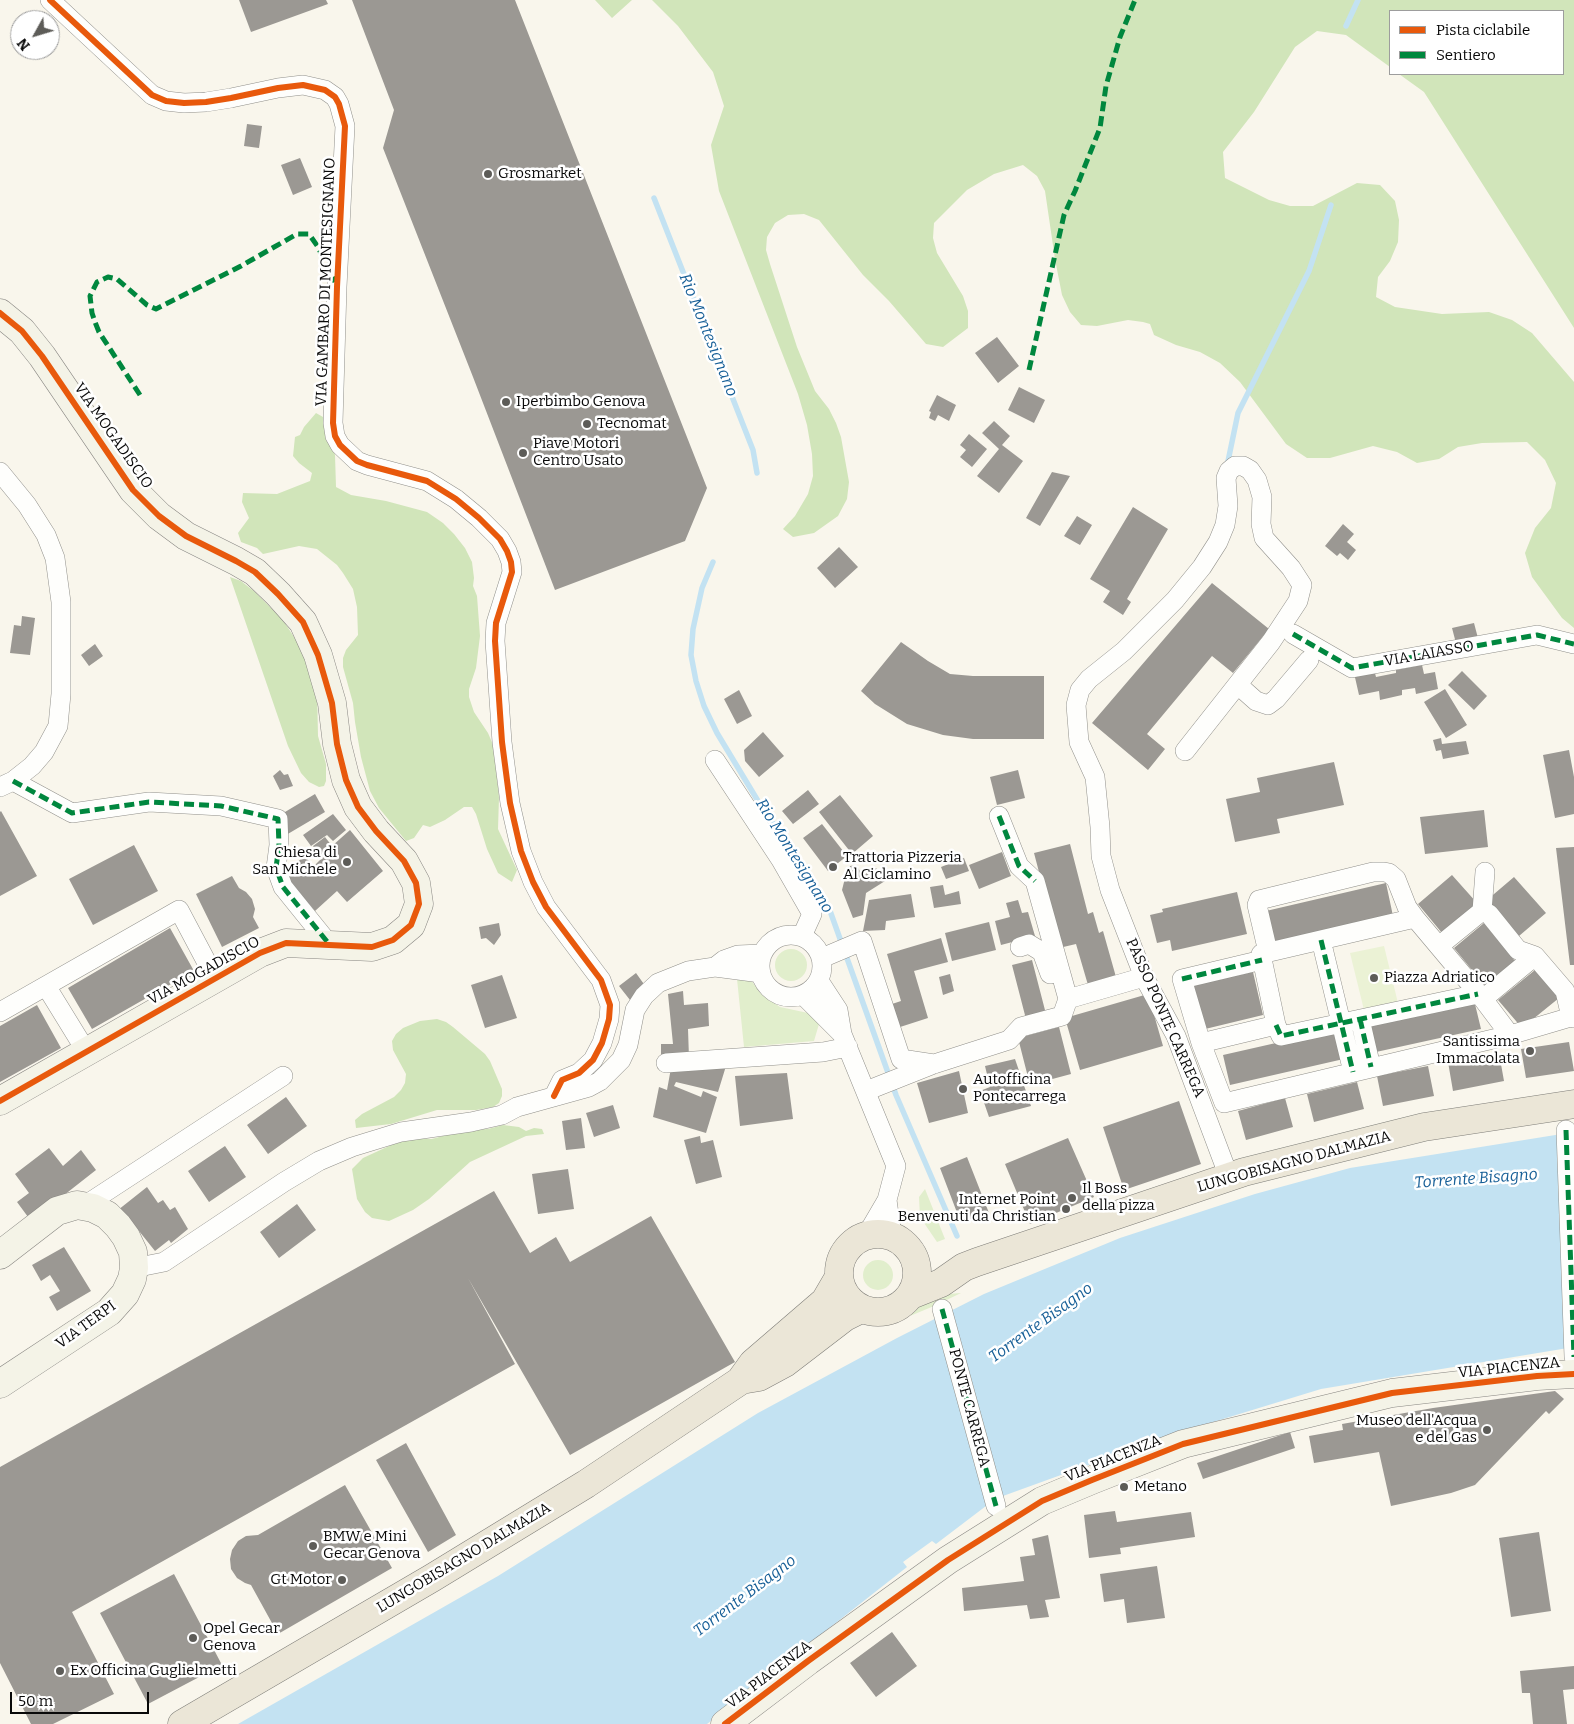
<!DOCTYPE html>
<html>
<head>
<meta charset="utf-8">
<style>
	body { margin:0 }
	#map { position:relative; width:1574px; height:1724px; overflow:hidden; background:#f9f6ec; font-family:Bitter,serif }
	canvas { display:block }
	.legend { position:absolute; left:1389px; top:10px; width:175px; height:65px; box-sizing:border-box; background:#fff; border:1px solid #9d9d9d; margin:0; padding:6px 9px; list-style:none; font-size:15px; color:#090909 }
	.legend li { display:flex; align-items:center; gap:10px; height:25px }
	.legend b { width:25px; border:1px solid #9d9d9d }
	.north { position:absolute; left:10px; top:10px; width:50px; height:50px; box-sizing:border-box; background:#fff; border:1px solid #9d9d9d; border-radius:50%; rotate:231deg; font-size:14px; font-weight:700; line-height:20px; text-align:center; color:#090909 }
	.north::after { content:''; display:block; margin:auto; width:18px; height:22px; background:#5d5c58; clip-path:polygon(50% 0,100% 100%,50% 72%,0 100%) }
	.scale { position:absolute; left:10px; top:1692px; width:139px; height:22px; box-sizing:border-box; border:2px solid #090909; border-top:0; padding-left:6px; font-size:15px; line-height:18px; white-space:nowrap; color:#090909; -webkit-text-stroke:4px #fff; paint-order:stroke }
</style>
</head>
<body>
<div id="map">
<canvas width="1574" height="1724"></canvas>
<ul class="legend">
<li><b style="height:6px;background:#e8590c"></b>Pista ciclabile</li>
<li><b style="height:6px;background:#00873e"></b>Sentiero</li>
</ul>
<div class="north">N</div>
<div class="scale">50 m</div>
</div>
<script>
const context = document.querySelector('canvas').getContext('2d');
context.lineJoin = 'round';
function fillPath(path, color) { context.fillStyle = color; context.fill(path, 'evenodd'); }
const poly = rows => new Path2D(rows.map(r => 'M' + r).join(''));
function stroke(path, color, width, dash) { context.strokeStyle = color; context.lineWidth = width; context.lineCap = dash ? 'butt' : 'round'; context.setLineDash(dash || []); context.stroke(path); }
function write(font, color, halo, rows, align = 'center') {
  context.font = font + ' Bitter,serif'; context.lineWidth = 5; context.setLineDash([]); context.textBaseline = 'middle'; context.strokeStyle = halo; context.fillStyle = color; for (const [text, x, y, turn = 0] of rows) {
    context.save(); context.translate(x, y); context.rotate((+turn || 0) * Math.PI / 180); context.textAlign = isNaN(turn) ? turn : align; if (halo) context.strokeText(text, 0, 0); context.fillText(text, 0, 0); context.restore();
  }
}
fillPath(poly([
	'775 965a16 16 0 1 1 32 0a16 16 0 1 1-32 0Z',
	[737,979,751,980,761,994,780,1007,808,1013,819,1024,814,1041,744,1047],
	[925,1189,945,1239,937,1242,920,1217,919,1197],
	'863 1275a15 15 0 1 1 30 0a15 15 0 1 1-30 0Z',
	[961,1293,934,1306,910,1316,927,1300,947,1294]
]), '#e1eecc');
fillPath(poly([
	[595,0,632,0,612,18],
	[652,0,1574,0,1574,328,1424,92,1399,74,1563,74,1563,11,1390,11,1390,67,1346,35,1317,31,1295,47,1254,112,1223,152,1225,178,1269,200,1290,206,1313,206,1357,183,1380,185,1395,201,1399,220,1398,242,1390,261,1378,277,1376,297,1395,307,1442,314,1489,312,1512,320,1532,333,1574,382,1574,628,1562,618,1532,577,1525,553,1535,528,1551,508,1556,483,1545,460,1527,442,1482,443,1458,447,1439,459,1417,463,1397,452,1373,446,1330,458,1307,458,1286,444,1240,382,1220,363,1200,352,1176,345,1154,335,1150,324,1143,322,1128,320,1097,326,1081,325,1070,312,1062,295,1055,259,1045,191,1037,176,1023,165,994,174,967,190,934,223,933,238,937,253,963,296,968,311,968,328,943,347,926,344,889,301,863,275,819,220,804,214,788,215,775,223,767,237,766,250,770,264,797,347,815,391,829,409,836,423,841,437,849,482,847,499,838,516,814,533,793,537,783,529,795,516,808,494,813,476,812,454,807,425,798,394,719,191,711,145,724,106,713,72,678,26],
	[316,413,323,417,335,455,336,487,351,495,386,501,427,512,443,523,454,534,465,548,472,562,474,578,473,586,477,596,480,636,476,668,469,689,469,697,474,712,488,733,494,747,499,797,498,829,517,870,512,882,498,873,487,849,476,814,472,807,464,807,445,820,430,827,423,825,414,838,406,841,379,808,370,791,361,757,355,722,353,703,343,667,343,658,346,650,358,635,357,607,353,589,343,573,337,565,317,549,299,546,263,554,257,548,241,542,238,533,249,518,242,502,243,493,277,494,310,481,312,473,299,463,293,456,295,437,300,435,304,427],
	[230,577,241,581,255,592,283,620,305,654,317,690,318,736,326,764,326,781,324,786,319,787,309,782,301,773,288,746],
	[437,1019,446,1022,453,1027,485,1054,490,1061,502,1089,502,1096,499,1103,493,1107,476,1110,437,1110,391,1124,356,1128,355,1120,362,1114,394,1097,401,1090,405,1083,406,1074,393,1050,392,1041,396,1034,403,1028,420,1021],
	[503,1125,519,1127,526,1131,534,1128,542,1129,544,1134,526,1136,470,1162,429,1199,413,1210,389,1221,372,1218,365,1212,357,1199,352,1169,363,1158,400,1141,415,1138,432,1139,464,1130,488,1129]
]), '#d1e5ba');
fillPath(poly([
	[1384,946,1398,1003,1364,1010,1350,953]
]), '#ebf2d5');
fillPath(poly([
	[1574,1132,1574,1347,1321,1389,1174,1434,1003,1496,986,1506,936,1544,932,1541,903,1562,907,1567,707,1724,238,1724,498,1576,758,1413,897,1338,984,1294,1120,1238,1255,1194,1350,1168]
]), '#c3e2f2');
stroke(poly([
	[1346,26,1358,0],
	[654,198,753,450,757,473],
	[1227,466,1238,413,1309,271,1331,205],
	[713,562,702,588,693,629,691,655,696,681,704,706,717,733,761,806,805,869,829,908,896,1095,957,1236]
]), '#c3e2f2', 5.5);
fillPath(poly([
	[239,0,326,0,328,4,251,32],
	[352,0,515,0,707,488,685,541,555,590,473,377,383,148,394,110],
	[247,124,262,126,259,148,244,146],
	[300,158,312,187,293,195,281,165],
	[997,337,1019,366,998,383,975,353],
	[1019,387,1045,400,1034,423,1008,410],
	[937,395,956,405,949,421,938,415,935,421,929,418,931,412,929,411],
	[994,421,1010,436,1002,445,1023,461,999,493,977,476,999,449,982,433],
	[969,434,987,449,972,467,960,457,966,450,960,445],
	[1052,472,1070,476,1040,526,1026,518],
	[1133,507,1168,529,1127,599,1131,602,1123,615,1103,602,1110,591,1090,579],
	[1077,516,1092,525,1080,545,1064,536],
	[1343,524,1354,534,1347,542,1356,550,1348,560,1340,553,1337,556,1325,546],
	[839,547,858,567,835,588,817,568],
	[1212,583,1269,629,1233,673,1212,656,1147,734,1165,749,1148,770,1092,723],
	[22,616,35,618,30,655,10,653,14,625,21,626],
	[1474,623,1479,642,1457,647,1452,628],
	[901,642,928,661,950,674,973,676,1044,676,1044,739,973,739,943,735,907,724,875,704,861,691],
	[95,644,103,656,89,666,81,655],
	[1422,665,1424,674,1435,672,1438,689,1416,694,1415,688,1402,690,1402,695,1380,700,1379,691,1359,695,1354,673,1374,669,1376,677,1396,673,1396,670],
	[1462,671,1487,696,1474,710,1448,685],
	[1445,689,1467,725,1446,738,1424,702],
	[739,690,752,716,737,724,724,699],
	[763,732,784,756,759,777,745,761,744,750],
	[1441,738,1442,744,1466,741,1469,754,1443,759,1441,750,1436,751,1433,740],
	[1569,750,1574,777,1574,814,1555,818,1543,755],
	[1334,762,1344,805,1277,819,1280,833,1235,842,1226,799,1260,792,1257,778],
	[280,770,284,775,288,774,293,786,280,790,273,776],
	[1018,770,1025,798,997,805,990,777],
	[808,790,819,804,793,824,782,811],
	[315,794,325,812,281,838,280,815],
	[840,795,873,836,852,854,819,812],
	[1484,810,1488,847,1425,854,1420,817],
	[1,811,37,876,0,896,0,812],
	[333,814,346,830,333,841,327,835,311,846,303,835],
	[822,824,847,856,828,871,803,838],
	[350,830,383,871,347,902,337,891,315,911,284,875,304,856,314,866,322,858,313,846,325,837,332,846],
	[1070,844,1088,914,1093,912,1099,933,1103,931,1116,977,1088,985,1076,944,1059,948,1034,853],
	[134,845,158,891,93,925,69,879],
	[1574,847,1574,965,1570,965,1556,848],
	[1002,852,1011,876,979,889,969,865],
	[964,858,969,871,946,879,941,867],
	[857,865,862,876,876,868,885,881,866,893,863,915,853,918,842,890,845,878,850,866],
	[1452,875,1477,903,1442,933,1418,904],
	[232,876,239,888,246,892,252,899,255,909,253,917,259,928,222,947,196,894],
	[1514,877,1546,913,1519,936,1487,900],
	[1386,883,1393,916,1273,943,1266,911],
	[943,885,945,895,959,891,961,904,934,908,930,887],
	[1237,892,1247,934,1172,951,1170,940,1157,943,1150,915,1163,912,1162,909],
	[911,894,915,917,886,921,885,930,863,931,869,900],
	[1018,900,1022,913,1028,912,1035,936,1001,945,995,921,1010,917,1006,903],
	[989,922,996,950,952,961,945,933],
	[499,923,501,935,494,945,486,938,481,939,479,927],
	[1484,923,1515,961,1485,986,1454,948],
	[170,928,194,971,92,1029,68,988],
	[941,938,948,962,914,971,928,1018,897,1028,889,1005,901,1001,887,954],
	[1032,960,1046,1014,1026,1019,1012,965],
	[1535,970,1559,998,1522,1028,1498,1000],
	[1253,972,1263,1015,1201,1030,1191,986],
	[636,973,646,987,630,1000,619,986],
	[950,974,954,991,943,995,939,977],
	[502,975,517,1018,485,1028,471,985],
	[683,991,684,1005,708,1003,709,1026,688,1029,689,1058,661,1059,661,1044,673,1044,668,994],
	[1148,994,1163,1046,1080,1070,1065,1018],
	[1474,1000,1481,1029,1376,1052,1369,1022],
	[37,1005,61,1048,0,1082,0,1026],
	[1059,1027,1071,1074,1030,1085,1018,1038],
	[1342,1028,1348,1058,1230,1085,1223,1055],
	[1569,1042,1574,1071,1526,1078,1521,1049],
	[1499,1053,1504,1081,1453,1091,1448,1062],
	[1015,1059,1031,1106,989,1117,980,1091,990,1087,985,1066],
	[726,1066,718,1092,676,1082,674,1086,701,1097,703,1091,717,1097,706,1133,653,1117,659,1087,667,1090,671,1068],
	[1428,1066,1434,1096,1383,1106,1377,1076],
	[959,1071,968,1113,929,1123,917,1083],
	[787,1073,793,1119,740,1126,735,1076],
	[1357,1082,1364,1109,1314,1122,1307,1094],
	[286,1097,307,1126,268,1154,247,1125],
	[1285,1098,1293,1127,1246,1140,1238,1111],
	[1179,1101,1201,1164,1124,1190,1103,1127],
	[613,1105,620,1128,594,1137,586,1113],
	[581,1118,585,1148,566,1150,562,1121],
	[700,1136,701,1143,713,1140,722,1177,696,1184,684,1140],
	[1068,1138,1094,1197,1030,1224,1005,1164],
	[225,1146,246,1177,209,1202,188,1171],
	[49,1148,63,1166,81,1150,96,1170,31,1221,17,1202,29,1193,15,1174],
	[967,1157,989,1213,961,1223,940,1168],
	[568,1169,574,1209,538,1214,532,1174],
	[147,1187,158,1203,163,1200,170,1210,175,1207,188,1229,171,1243,169,1240,155,1251,135,1226,132,1228,118,1210],
	[494,1191,530,1253,556,1237,570,1262,651,1216,735,1362,570,1455,468,1278,515,1364,72,1612,114,1694,53,1724,31,1724,0,1663,0,1467],
	[297,1204,316,1230,279,1258,260,1232],
	[64,1247,91,1291,57,1311,49,1297,60,1291,50,1275,41,1281,32,1265],
	[1555,1391,1564,1399,1549,1414,1546,1411,1475,1485,1451,1493,1391,1506,1379,1452,1314,1463,1309,1436,1343,1430,1342,1424,1433,1408],
	[1290,1432,1295,1448,1203,1479,1197,1463],
	[406,1443,456,1535,428,1552,376,1460],
	[345,1485,392,1568,278,1634,251,1585,245,1583,237,1578,231,1569,230,1559,232,1550,238,1541,246,1536,258,1535],
	[1115,1511,1117,1522,1191,1512,1195,1537,1120,1548,1121,1554,1089,1558,1084,1515],
	[1539,1532,1551,1611,1511,1617,1499,1538],
	[1048,1535,1060,1598,1045,1600,1049,1617,1030,1619,1027,1605,964,1611,962,1588,1024,1581,1020,1557,1035,1555,1032,1539],
	[1157,1566,1165,1618,1127,1623,1124,1599,1104,1602,1100,1574],
	[174,1574,222,1665,148,1704,100,1613],
	[892,1632,917,1666,876,1697,850,1663],
	[1574,1666,1574,1689,1563,1690,1567,1724,1533,1724,1530,1693,1522,1693,1520,1671]
]), '#9b9893');
const street = poly([
	[50,0,152,95,166,101,184,103,206,102,231,98,278,88,303,85,325,90,335,97,339,104,345,126,337,287,333,423,335,436,340,445,357,461,367,465,427,481,456,499,479,518,500,539,507,551,511,562,512,572,496,623,495,641,502,742,510,803,521,851,533,882,546,907,601,980,610,1005,609,1019,602,1043,593,1060,579,1073,562,1080,554,1096],
	[0,472,27,505,46,535,55,558,61,602,61,694,58,726,44,752,32,766,13,781,0,787],
	[1293,634,1352,668,1537,635,1574,644],
	[1238,685,1256,701,1268,705,1276,699,1309,660],
	[1185,751,1271,642,1298,601,1302,585,1291,568,1264,538,1261,524,1262,497,1257,480,1250,470,1243,466,1235,466,1229,471,1226,478,1228,506,1225,525,1218,542,1202,567,1175,600,1124,651,1089,679,1080,690,1076,705,1079,742,1095,777,1100,827,1101,856,1110,890,1144,977,1176,1036,1229,1177],
	[715,760,781,860,812,914,802,936],
	[13,781,72,813,149,802,221,806,278,819,279,845,276,868,283,887,329,944],
	[999,816,1019,866,1035,881,1068,999,1062,1016],
	[1482,911,1485,872],
	'760 966a31 31 0 1 1 62 0a31 31 0 1 1-62 0Z',
	[1321,940,1353,1072],
	[1439,946,1482,911,1489,914,1518,950,1535,956],
	[1020,947,1029,944,1042,952,1050,974],
	[1268,952,1257,905,1259,900,1373,872,1384,872,1389,873,1396,879,1407,907,1415,918],
	[822,958,862,941,901,1059,934,1064],
	[1262,960,1182,979,1201,1043,1224,1103,1510,1035,1571,1017,1574,1018],
	[715,967,724,960,738,955,762,954],
	[819,981,838,1010,842,1034,896,1166,887,1200,866,1236],
	[46,986,86,1051],
	[803,995,842,1034],
	[1068,999,1144,977],
	[0,1012,179,910,215,978],
	[1360,1019,1371,1067],
	[1276,1025,1281,1036,1478,994],
	[1510,1035,1483,999,1535,956,1565,991,1571,1017],
	[1201,1043,1276,1025,1261,954,1415,918,1483,999],
	[666,1063,823,1052,848,1047],
	[866,1091,934,1064,1009,1040,1021,1027,1062,1016],
	[1566,1130,1574,1357],
	[887,1200,892,1236],
	[84,1206,283,1076],
	[134,1268,164,1262,284,1182,319,1161,352,1147,401,1132,471,1122,502,1115,517,1107,589,1087,600,1081,621,1060,628,1045,635,1010,644,996,658,983,688,971,715,967,761,973],
	[942,1309,996,1506]
]);
const secondary = poly([
	[0,313,22,331,42,356,133,490,159,516,186,536,236,561,255,572,278,594,303,622,318,655,332,703,337,744,346,780,358,807,376,831,404,861,416,883,419,904,411,925,393,940,372,947,286,943,260,953,0,1101],
	[0,1255,57,1211,77,1205,93,1208,107,1215,118,1226,126,1237,133,1252,134,1268,132,1279,125,1294,109,1312,0,1384],
	[725,1724,808,1661,948,1560,1042,1501,1092,1480,1183,1444,1392,1393,1537,1376,1574,1374]
]);
const primary = poly([
	'839 1273a39 39 0 1 1 78 0a39 39 0 1 1-78 0Z',
	[911,1295,941,1283,964,1267,977,1262,1244,1172,1424,1127,1574,1104],
	[747,1379,759,1377,785,1363,845,1317,861,1309],
	[182,1724,432,1578,586,1484,740,1381,753,1363,825,1301,839,1277]
]);
stroke(street, '#91908b', 20);
stroke(secondary, '#888682', 29);
stroke(primary, '#7e7d78', 29);
stroke(street, '#fefefc', 19);
stroke(secondary, '#f4f3e7', 28);
stroke(primary, '#ebe6d7', 28);
stroke(poly([
	[1029,370,1064,215,1075,191,1100,128,1106,86,1120,37,1135,0],
	[140,395,99,332,95,322,92,313,90,296,97,282,108,277,117,279,147,305,156,309,241,266,297,234,309,234,318,247,335,282],
	[1293,634,1352,668,1537,635,1574,644],
	[13,781,72,813,149,802,221,806,278,819,279,845,276,868,283,887,329,944],
	[999,816,1019,866,1035,881],
	[1321,940,1353,1072],
	[1182,979,1262,960],
	[1360,1019,1371,1067],
	[1276,1025,1281,1036,1478,994],
	[1566,1130,1574,1357],
	[942,1309,996,1506]
]), '#00873e', 5, [10, 5]);
stroke(poly([
	[50,0,152,95,166,101,184,103,206,102,231,98,278,88,303,85,325,90,335,97,339,104,345,126,337,287,333,423,335,436,340,445,357,461,367,465,427,481,456,499,479,518,500,539,507,551,511,562,512,572,496,623,495,641,502,742,510,803,521,851,533,882,546,907,601,980,610,1005,609,1019,602,1043,593,1060,579,1073,562,1080,554,1096],
	[0,313,22,331,42,356,133,490,159,516,186,536,236,561,255,572,278,594,303,622,318,655,332,703,337,744,346,780,358,807,376,831,404,861,416,883,419,904,411,925,393,940,372,947,286,943,260,953,0,1101],
	[725,1724,808,1661,948,1560,1042,1501,1092,1480,1183,1444,1392,1393,1537,1376,1574,1374]
]), '#e8590c', 6);
for (const [x, y, r, color] of [
	[488,174,5,"#5d5c58"],
	[506,402,5,"#5d5c58"],
	[587,424,5,"#5d5c58"],
	[523,453,5,"#5d5c58"],
	[347,862,5,"#5d5c58"],
	[833,867,5,"#5d5c58"],
	[1374,978,5,"#5d5c58"],
	[1530,1051,5,"#5d5c58"],
	[963,1089,5,"#5d5c58"],
	[1072,1198,5,"#5d5c58"],
	[1066,1209,5,"#5d5c58"],
	[1487,1430,5,"#5d5c58"],
	[1124,1487,5,"#5d5c58"],
	[313,1546,5,"#5d5c58"],
	[342,1580,5,"#5d5c58"],
	[193,1638,5,"#5d5c58"],
	[60,1671,5,"#5d5c58"]
]) { const dot = new Path2D(); dot.arc(x, y, r, 0, 2 * Math.PI); context.fillStyle = color; context.fill(dot); stroke(dot, '#fff', 2); }
write('15px', '#090909', '#fff', [
	["Grosmarket",498,174],
	["Iperbimbo Genova",516,402],
	["Tecnomat",597,424],
	["Piave Motori",533,444],
	["Centro Usato",533,461],
	["Chiesa di",337,853,"right"],
	["San Michele",337,870,"right"],
	["Trattoria Pizzeria",843,858],
	["Al Ciclamino",843,875],
	["Piazza Adriatico",1384,978],
	["Santissima",1520,1042,"right"],
	["Immacolata",1520,1059,"right"],
	["Autofficina",973,1080],
	["Pontecarrega",973,1097],
	["Il Boss",1082,1189],
	["della pizza",1082,1206],
	["Internet Point",1056,1200,"right"],
	["Benvenuti da Christian",1056,1217,"right"],
	["Museo dell'Acqua",1477,1421,"right"],
	["e del Gas",1477,1438,"right"],
	["Metano",1134,1487],
	["BMW e Mini",323,1537],
	["Gecar Genova",323,1554],
	["Gt Motor",332,1580,"right"],
	["Opel Gecar",203,1629],
	["Genova",203,1646],
	["Ex Officina Guglielmetti",70,1671]
], 'left');
write('15px', '#090909', '#fff', [
	["VIA GAMBARO DI MONTESIGNANO",326,282,-88],
	["VIA MOGADISCIO",113,436,55],
	["VIA LAIASSO",1429,654,-10],
	["VIA MOGADISCIO",204,971,-29],
	["PASSO PONTE CARREGA",1165,1018,66],
	["LUNGOBISAGNO DALMAZIA",1294,1162,-15],
	["VIA TERPI",86,1325,-36],
	["VIA PIACENZA",1509,1368,-6],
	["PONTE CARREGA",969,1408,75],
	["VIA PIACENZA",1113,1459,-22],
	["LUNGOBISAGNO DALMAZIA",464,1558,-31],
	["VIA PIACENZA",769,1675,-37]
]);
write('italic 16px', '#175f97', '#fff', [
	["Rio Montesignano",708,335,68],
	["Rio Montesignano",794,856,58],
	["Torrente Bisagno",1476,1179,-4],
	["Torrente Bisagno",1041,1323,-36],
	["Torrente Bisagno",745,1596,-37]
]);
</script>
</body>
</html>
